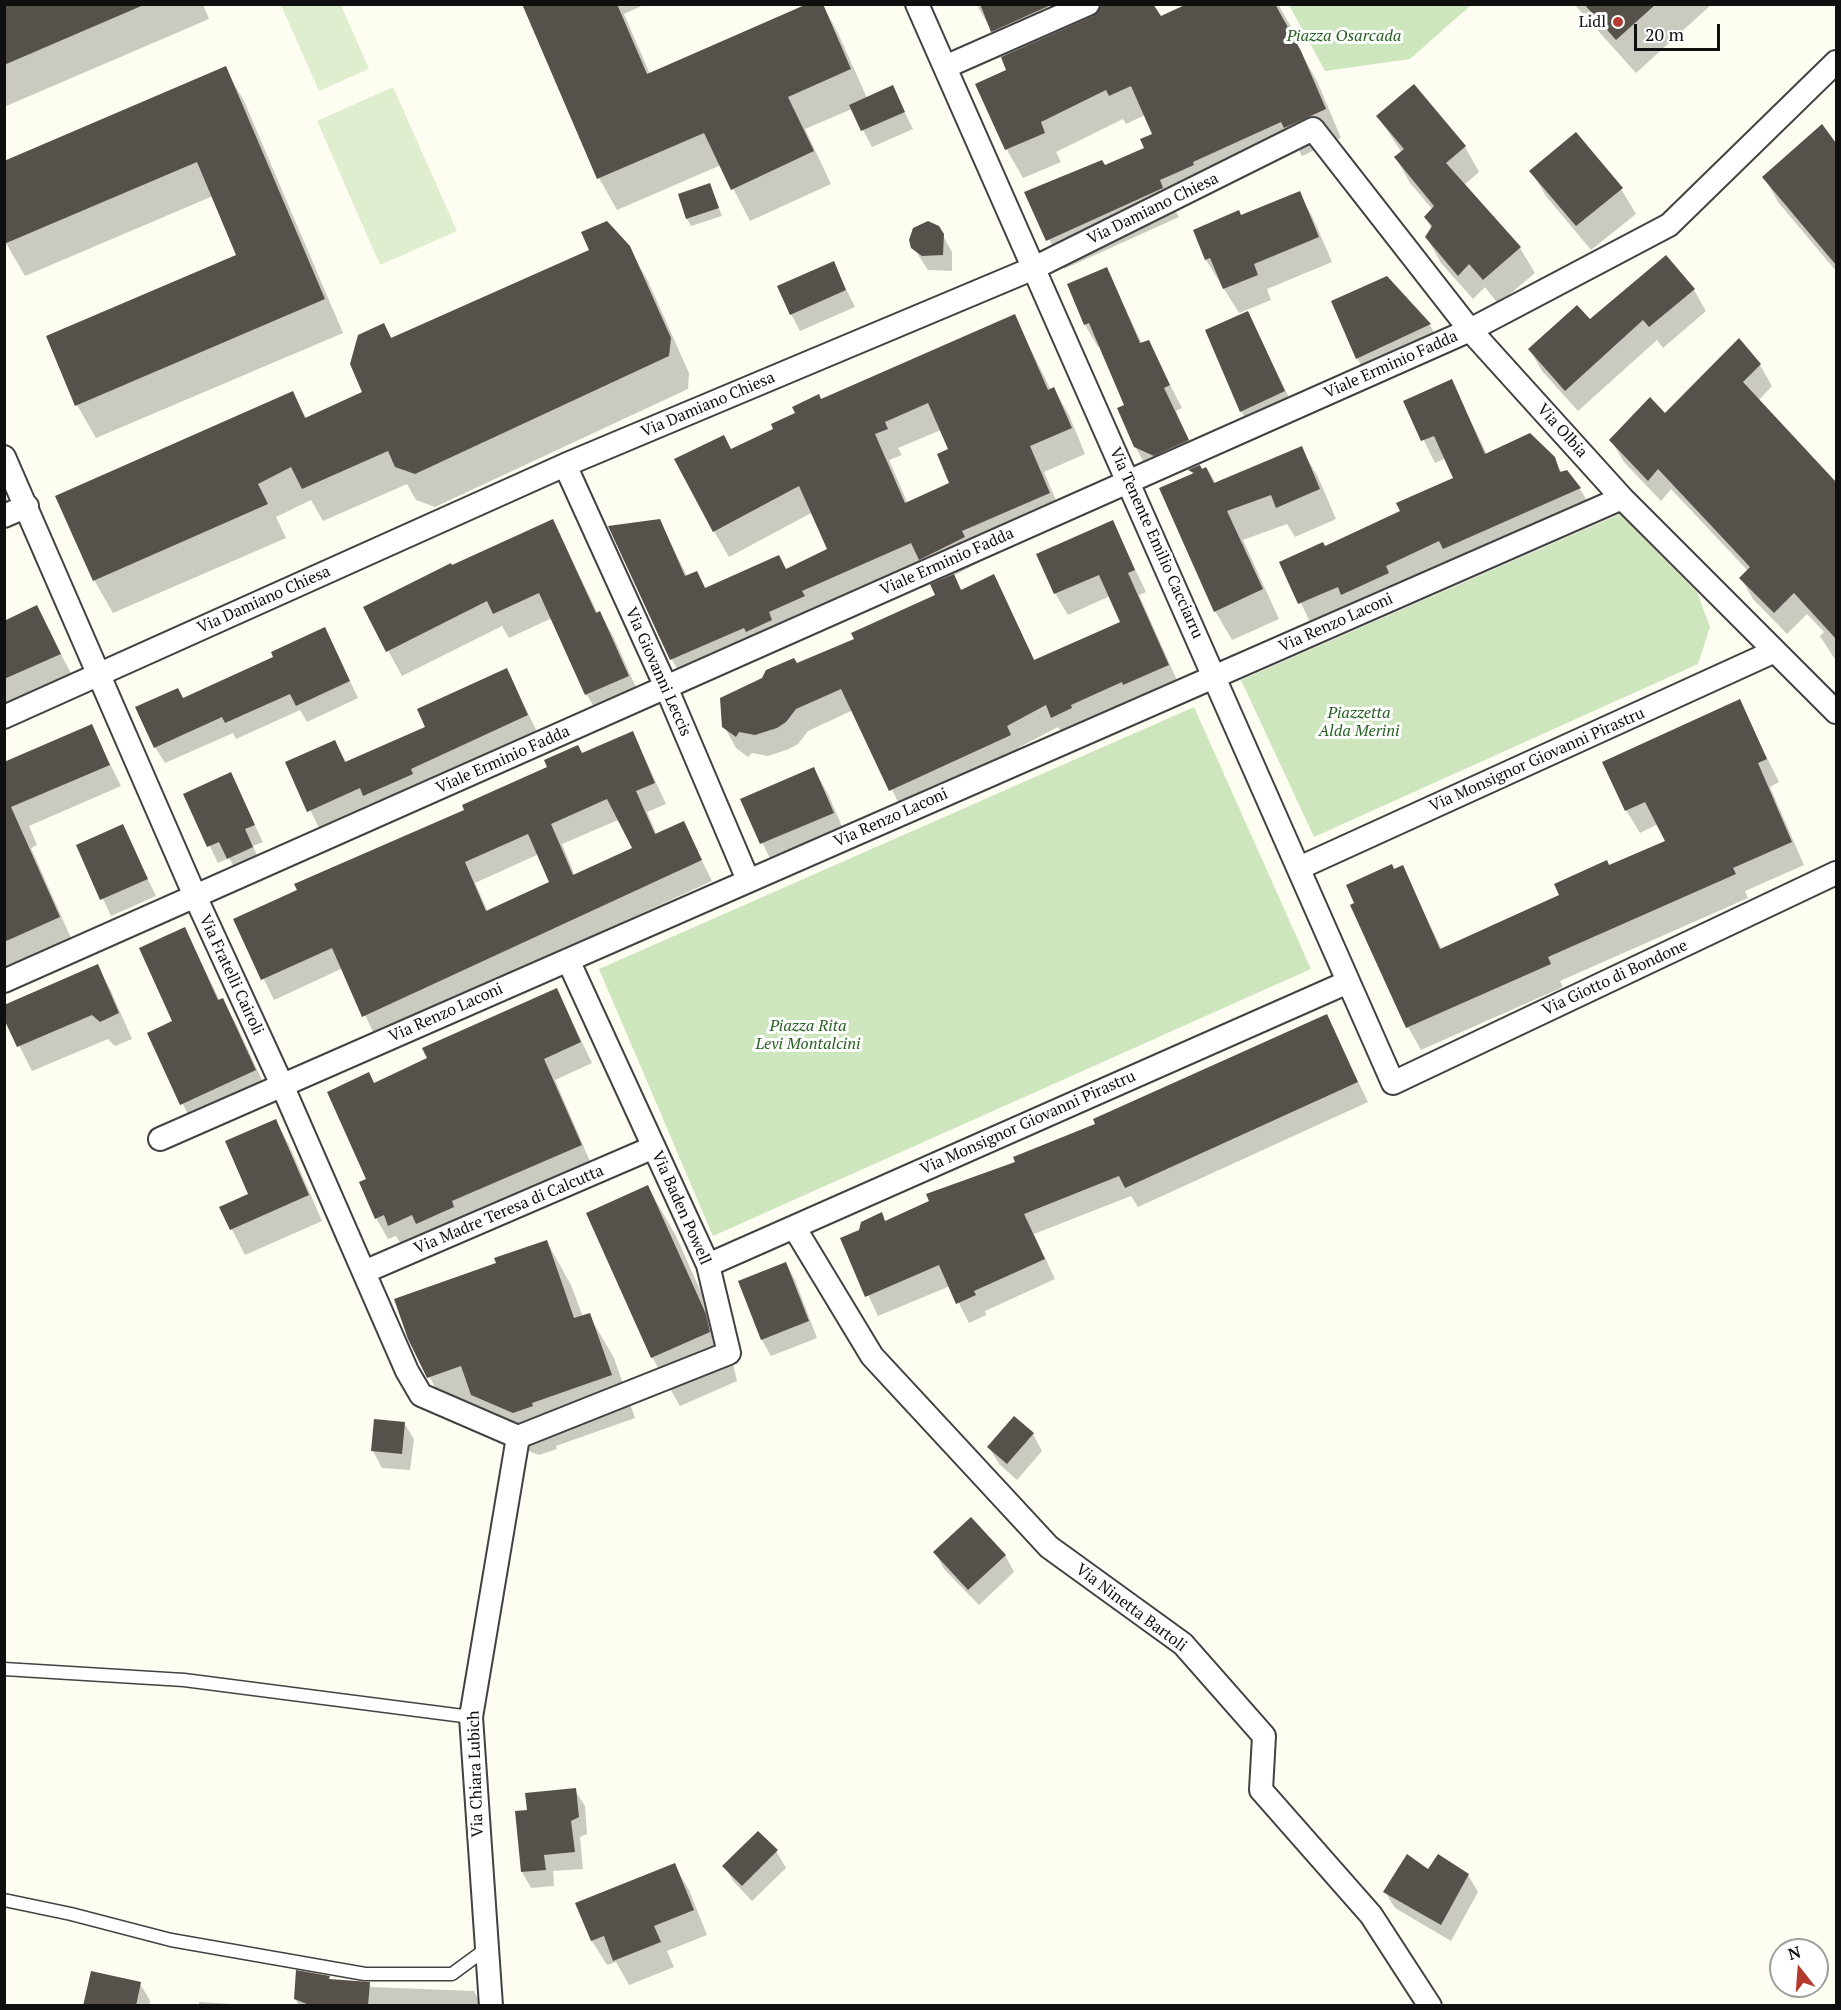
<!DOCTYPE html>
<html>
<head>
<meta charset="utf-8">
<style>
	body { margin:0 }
	#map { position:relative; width:1841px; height:2010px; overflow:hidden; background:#fefdf2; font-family:"PT Serif",serif }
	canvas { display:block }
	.frame { position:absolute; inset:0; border:6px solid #0f0f0f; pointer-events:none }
	.north { position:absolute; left:1769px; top:1938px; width:60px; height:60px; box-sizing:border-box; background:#fff; border:2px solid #9f9f9f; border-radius:50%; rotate:343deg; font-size:16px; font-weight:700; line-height:24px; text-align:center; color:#0f0f0f }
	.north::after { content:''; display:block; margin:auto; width:21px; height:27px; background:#b53b30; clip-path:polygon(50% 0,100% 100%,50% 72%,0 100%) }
	.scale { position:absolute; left:1634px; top:24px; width:86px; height:27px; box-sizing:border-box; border:3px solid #0f0f0f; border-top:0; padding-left:8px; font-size:18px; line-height:21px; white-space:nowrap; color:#0f0f0f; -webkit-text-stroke:4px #fff; paint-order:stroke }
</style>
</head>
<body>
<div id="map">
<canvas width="1841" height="2010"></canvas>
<div class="frame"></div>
<div class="north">N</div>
<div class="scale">20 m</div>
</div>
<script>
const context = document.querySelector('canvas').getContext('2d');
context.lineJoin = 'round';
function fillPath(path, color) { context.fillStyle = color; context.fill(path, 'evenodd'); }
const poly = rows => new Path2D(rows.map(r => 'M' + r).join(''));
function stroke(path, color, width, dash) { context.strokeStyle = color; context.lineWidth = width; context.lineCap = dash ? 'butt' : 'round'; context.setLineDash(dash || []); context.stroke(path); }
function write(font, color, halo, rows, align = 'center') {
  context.font = font + ' "PT Serif",serif'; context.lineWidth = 6; context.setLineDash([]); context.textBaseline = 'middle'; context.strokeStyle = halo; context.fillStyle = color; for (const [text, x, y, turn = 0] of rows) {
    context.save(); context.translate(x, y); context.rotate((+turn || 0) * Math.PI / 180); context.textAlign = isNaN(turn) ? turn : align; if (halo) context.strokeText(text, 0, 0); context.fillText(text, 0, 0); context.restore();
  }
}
fillPath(poly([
	[1289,5,1471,5,1410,59,1325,71],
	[1620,514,1697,592,1710,627,1698,664,1314,837,1241,680],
	[1194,707,1311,969,713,1236,599,969]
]), '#cde6bd');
fillPath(poly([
	[281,5,341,5,369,69,319,91],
	[393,87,457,231,380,265,317,121]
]), '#dfeece');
fillPath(poly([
	[4,4,203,4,209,19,4,107],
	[523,4,646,4,624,14,650,74,822,4,838,33,867,98,892,87,913,129,872,147,852,109,805,129,831,184,750,221,721,165,617,210,599,178],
	[976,4,978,7,983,4,1129,4,1161,18,1190,4,1278,4,1291,27,1293,39,1317,81,1341,138,1302,156,1299,150,1208,191,1209,194,1175,210,1179,217,1064,269,1026,193,1105,167,1146,149,1154,135,1145,115,1126,124,1123,119,1056,152,1061,162,1023,178,1007,150,977,84,1008,70,1007,56],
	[1574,4,1712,4,1636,73],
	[225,68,244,101,343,333,96,438,77,405,238,256,213,196,25,276,6,243],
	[1414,87,1465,147,1479,172,1464,185,1520,248,1535,273,1498,304,1485,287,1473,299,1441,263,1427,238,1432,229,1425,217,1433,210,1410,183,1396,158,1402,153,1378,116],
	[1822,126,1836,145,1836,271,1778,202,1764,177],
	[1531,171,1621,189,1636,214,1591,250,1546,196],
	[710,185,722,216,691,226,687,219],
	[1299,193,1313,218,1332,262,1267,289,1271,300,1239,313,1206,260,1195,231,1241,217],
	[928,223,942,234,952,252,952,271,928,270,913,247,914,229],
	[628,247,648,281,689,373,688,389,435,507,416,500,407,484,323,521,311,500,276,517,286,538,113,613,94,580,292,393,307,419,364,393,384,325,392,339],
	[833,263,855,307,800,331,791,314],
	[1107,269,1142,344,1148,342,1182,408,1176,411,1202,471,1207,468,1216,484,1301,448,1318,477,1336,519,1295,537,1287,524,1243,540,1279,619,1232,640,1215,611,1193,475,1189,468,1168,478,1148,470,1135,446,1126,406,1100,346,1098,347,1085,325,1068,285],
	[1386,278,1430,325,1444,350,1371,383,1357,358],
	[1694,290,1706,311,1663,348,1657,340,1578,411,1542,371,1530,350,1590,321],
	[1248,313,1298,416,1256,436,1241,411],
	[1014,316,1051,390,1054,389,1069,415,1085,454,1044,472,1064,519,976,557,978,563,953,576,962,591,993,576,1035,661,1122,622,1110,596,1068,615,1055,593,1112,521,1146,592,1139,595,1180,687,1065,738,1058,727,1018,748,1023,757,903,812,853,710,808,731,798,744,789,749,768,756,752,753,748,757,736,748,724,726,797,665,856,640,937,596,935,584,926,569,786,646,762,657,760,653,687,685,672,660,610,528,659,520,687,576,697,573,706,589,787,571,829,550,813,512,729,557,714,531,731,451,775,429,821,400],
	[941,430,950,450,951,484,908,504,889,460,902,455,898,448],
	[1760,365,1772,386,1758,401,1836,484,1836,661,1820,636,1824,632,1807,614,1787,634,1753,599,1741,578,1748,571,1671,489,1661,501,1624,462,1611,440,1665,415],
	[1451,381,1487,454,1553,458,1562,473,1566,472,1580,489,1593,511,1312,626,1281,562,1325,548,1402,512,1455,478,1446,458,1435,463,1405,402],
	[4,493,17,521,4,526],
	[553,521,598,614,600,613,614,638,642,701,601,719,587,695,552,618,509,638,502,626,402,676,365,608],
	[36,607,74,679,4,710,4,622],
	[333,645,358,698,307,722,300,710,236,739,233,733,165,763,155,747,183,699],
	[507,670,541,740,323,836,287,763,334,742,347,763,427,727],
	[1739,701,1779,782,1770,787,1804,865,1745,891,1748,898,1560,981,1563,987,1421,1050,1408,1027,1394,871,1402,867,1442,950,1561,895,1609,867,1667,842,1658,824,1640,833,1626,810],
	[91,726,121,786,29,826,37,845,31,848,71,938,4,968,4,770],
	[633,733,666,804,647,812,657,835,683,823,712,881,375,1036,343,968,274,1000,235,919,466,811,549,768],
	[618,820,634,849,575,876,562,844],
	[539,854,551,882,488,912,475,883],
	[814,769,828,794,847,838,775,869,742,800],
	[230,774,263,842,253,846,261,864,238,874,229,858,218,863,185,795],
	[122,826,156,896,111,916,78,845],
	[185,929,220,1001,222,1000,235,1022,268,1093,194,1127,149,1034,174,1022],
	[97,966,111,991,132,1039,115,1046,108,1039,32,1071,4,1015],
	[557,990,592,1063,555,1080,592,1166,402,1246,396,1236,388,1239,376,1218,368,1180,374,1085,429,1059],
	[1326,1016,1368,1102,1138,1207,1131,1196,1034,1234,1055,1279,985,1311,986,1315,969,1323,950,1286,878,1316,842,1239,885,1222,1017,1162],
	[275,1120,289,1145,322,1221,245,1255,221,1208,250,1195],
	[648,1187,676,1236,733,1364,737,1381,680,1406,652,1357],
	[547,1242,571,1285,583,1317,589,1315,614,1358,635,1418,556,1446,557,1449,539,1455,453,1421,409,1338],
	[786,1264,795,1280,817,1338,771,1356,762,1340],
	[404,1423,414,1439,410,1470,382,1468,373,1451],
	[1033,1434,1042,1451,1017,1480,999,1464,989,1447],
	[935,1552,1005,1555,1014,1572,979,1605,944,1569],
	[575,1790,585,1806,587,1834,580,1837,583,1869,553,1871,554,1886,531,1888,522,1872,516,1812,529,1811],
	[776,1851,786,1868,752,1901,734,1882,724,1866],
	[674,1865,689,1890,707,1935,667,1951,674,1967,629,1985,616,1962,607,1965,592,1941,577,1904],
	[1429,1871,1468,1875,1478,1892,1451,1941,1395,1908,1385,1892],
	[4,1883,8,1906,4,1907],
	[329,1978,330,1981,369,1984,371,1987,474,1991,482,2006,299,2006,295,1998],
	[140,1984,150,2000,149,2006,84,2006],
	[199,2002,249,2005,249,2006,199,2006]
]), '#0003');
fillPath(poly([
	[4,4,146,4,4,65],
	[522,4,617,4,647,74,807,4,823,4,851,69,788,97,814,151,731,190,704,133,597,179],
	[980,4,1053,4,991,32],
	[1101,4,1153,4,1161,16,1187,4,1275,4,1301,51,1326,109,1284,128,1281,122,1193,162,1194,165,1160,180,1163,188,1046,241,1024,192,1102,160,1105,165,1144,148,1140,139,1152,134,1131,86,1109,96,1106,90,1041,122,1045,133,1005,150,975,84,1006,70,1001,57,1093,16],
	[1584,4,1656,4,1616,40],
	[226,66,325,299,75,406,46,336,236,255,197,162,4,244,4,161],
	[1414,84,1466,146,1446,163,1521,247,1483,280,1469,264,1458,276,1425,237,1432,226,1424,217,1434,206,1394,157,1404,149,1376,116],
	[893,85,905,112,861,131,849,105],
	[1822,124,1836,143,1836,265,1762,177],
	[1576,132,1623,188,1576,226,1529,171],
	[710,183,719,208,686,219,678,194],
	[1300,191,1319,237,1254,264,1258,275,1223,289,1210,258,1205,260,1193,230,1239,210,1241,215],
	[607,221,630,246,671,338,669,356,415,474,395,467,388,451,302,489,291,467,258,484,268,504,93,581,55,496,293,391,305,418,362,392,350,364,358,335,384,323,391,338,589,250,581,232],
	[928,221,939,226,944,234,943,255,922,256,911,248,909,240,913,228],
	[1666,255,1695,289,1649,327,1643,320,1565,391,1528,349,1577,305,1590,319],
	[834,261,846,290,790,315,777,286],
	[1107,267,1140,343,1149,340,1170,385,1164,388,1189,440,1154,456,1134,447,1117,408,1124,405,1089,323,1084,325,1067,284],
	[1387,276,1431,324,1356,359,1331,301],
	[1248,311,1285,391,1240,412,1205,330],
	[1015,314,1048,390,1054,387,1072,428,1030,446,1050,493,962,531,965,537,919,560,911,543,802,591,805,596,769,612,772,620,746,632,744,628,670,660,608,526,660,519,685,576,697,571,705,588,779,555,786,569,827,549,799,486,713,532,674,459,724,435,731,449,773,429,771,424,795,413,792,407,819,394,821,399],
	[928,403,948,449,937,454,949,483,905,503,875,434,888,429,885,422],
	[1739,338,1761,364,1743,382,1836,482,1836,639,1794,593,1774,613,1739,578,1750,567,1658,469,1648,481,1609,440,1650,397,1665,413],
	[1452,379,1485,454,1530,433,1555,457,1560,472,1567,470,1581,488,1443,549,1439,541,1386,566,1389,573,1341,595,1338,587,1298,604,1279,562,1323,542,1325,546,1400,511,1396,503,1453,478,1434,436,1421,441,1403,401],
	[1302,446,1320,489,1276,508,1271,495,1227,511,1263,589,1214,612,1159,488,1194,473,1188,470,1200,465,1202,469,1206,467,1214,483],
	[553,519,596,613,600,611,629,676,585,695,539,593,493,614,487,601,386,652,363,607,451,563,452,565],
	[1113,520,1135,570,1128,573,1169,665,1123,685,1122,682,1071,705,1072,708,1051,718,1046,705,1007,726,1011,735,889,791,841,689,796,709,786,722,777,728,755,735,739,732,736,737,722,727,720,698,762,678,766,670,794,658,797,663,854,639,851,633,935,595,930,584,954,574,961,590,994,574,1034,660,1120,622,1099,575,1054,594,1036,554],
	[37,605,61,654,4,679,4,621],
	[325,627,350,681,296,706,290,694,225,723,222,717,154,748,135,707,178,688,183,698,273,657,271,652],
	[507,668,528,715,411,769,413,774,363,796,360,788,307,812,285,762,335,740,345,762,425,727,417,709],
	[1740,699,1767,759,1758,763,1792,842,1733,868,1736,874,1548,957,1551,964,1406,1028,1350,905,1354,903,1346,885,1392,864,1394,869,1403,865,1440,949,1559,895,1554,884,1607,860,1609,865,1665,841,1645,802,1625,811,1602,762],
	[92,724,110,765,11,807,60,917,4,942,4,762],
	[633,731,655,783,636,791,655,834,684,821,702,860,362,1017,332,948,261,980,233,919,297,890,294,884,464,810,462,805,547,767,544,760,578,745,582,753],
	[607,799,632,848,573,875,551,824],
	[528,834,549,882,486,911,465,862],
	[814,767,834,813,760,844,740,799],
	[231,772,255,825,245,829,253,847,227,859,219,842,207,847,183,794],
	[123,824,148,879,100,900,76,845],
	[185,927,218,1000,223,998,256,1070,180,1105,147,1033,172,1021,139,948],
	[98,964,119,1013,100,1022,92,1015,17,1047,4,1019,4,1005],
	[557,988,581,1042,544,1059,582,1145,452,1201,454,1207,416,1224,412,1215,388,1226,384,1215,375,1219,359,1182,366,1179,327,1092,369,1072,374,1083,427,1058,422,1048],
	[1327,1014,1358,1082,1125,1188,1119,1176,1024,1214,1045,1259,974,1291,976,1295,956,1304,939,1265,865,1297,840,1238,859,1230,861,1222,882,1212,885,1221,929,1201,926,1194,1015,1162,1013,1157,1095,1124,1093,1119],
	[276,1119,309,1195,230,1230,219,1207,248,1194,225,1141],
	[648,1185,706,1314,710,1332,651,1358,586,1213],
	[547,1240,574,1318,590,1313,612,1375,532,1403,533,1406,513,1413,471,1395,461,1366,427,1378,408,1339,394,1299,496,1263,494,1258],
	[786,1262,809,1321,761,1340,738,1281],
	[1014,1416,1034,1433,1007,1464,987,1447],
	[374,1419,405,1422,402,1454,371,1451],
	[971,1517,1006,1555,968,1590,933,1552],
	[576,1788,579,1817,571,1821,575,1852,544,1855,546,1870,521,1872,515,1811,527,1810,525,1793],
	[758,1831,778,1850,742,1886,722,1866],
	[1407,1854,1428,1869,1438,1854,1469,1874,1441,1925,1383,1892],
	[675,1863,694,1910,654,1926,661,1942,613,1961,604,1936,591,1941,575,1903],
	[296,1970,330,1976,329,1979,370,1982,368,2006,312,2006,294,1999],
	[91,1971,141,1982,136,2006,83,2006]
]), '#57514c');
const lane = poly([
	[4,1669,184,1680,471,1717],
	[4,1900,71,1914,171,1940,365,1974,452,1974,486,1949]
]);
const street = poly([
	[917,4,1393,1083,1836,873],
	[945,67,1088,4],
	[4,457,195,896,282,1085,407,1371,421,1395,518,1437],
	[565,465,666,687,748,880],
	[4,516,27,506],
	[4,717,565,465,1034,268,1313,129,1470,330,1622,498,1836,712],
	[1299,868,1775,651],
	[4,981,1470,330,1669,225,1836,62],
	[160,1139,1622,498],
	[794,1227,872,1356,1049,1547,1183,1644,1264,1736,1261,1790,1371,1915,1430,2006],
	[708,1265,1348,982],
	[364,1272,654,1147],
	[518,1437,729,1353,708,1265,568,960],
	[491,2006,471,1717,518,1437]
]);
stroke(lane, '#424242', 15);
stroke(street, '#424242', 26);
stroke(lane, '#fff', 12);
stroke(street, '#fff', 22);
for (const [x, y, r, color] of [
	[1618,22,6,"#b53b30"]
]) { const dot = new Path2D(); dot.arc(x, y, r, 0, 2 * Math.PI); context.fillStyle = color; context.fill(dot); stroke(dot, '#fff', 2); }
write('16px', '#0f0f0f', '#fff', [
	["Lidl",1606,22]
], 'right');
write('italic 16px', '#286223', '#fff', [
	["Piazza Osarcada",1344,36],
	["Piazzetta",1359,713],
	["Alda Merini",1359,731],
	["Piazza Rita",808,1026],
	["Levi Montalcini",808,1044]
]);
write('16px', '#0f0f0f', '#fff', [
	["Via Damiano Chiesa",1153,209,-26],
	["Viale Erminio Fadda",1391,365,-24],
	["Via Damiano Chiesa",708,405,-23],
	["Via Olbia",1562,431,48],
	["Via Tenente Emilio Cacciarru",1156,543,66],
	["Viale Erminio Fadda",947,562,-24],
	["Via Damiano Chiesa",264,600,-24],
	["Via Renzo Laconi",1336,623,-24],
	["Via Giovanni Leccis",658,672,66],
	["Viale Erminio Fadda",503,760,-24],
	["Via Monsignor Giovanni Pirastru",1537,760,-24],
	["Via Renzo Laconi",891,818,-24],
	["Via Fratelli Cairoli",231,975,65],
	["Via Giotto di Bondone",1615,978,-25],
	["Via Renzo Laconi",446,1013,-24],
	["Via Monsignor Giovanni Pirastru",1028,1123,-24],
	["Via Baden Powell",681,1208,66],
	["Via Madre Teresa di Calcutta",509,1210,-23],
	["Via Ninetta Bartoli",1131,1608,37],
	["Via Chiara Lubich",476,1774,-92]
]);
</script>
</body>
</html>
